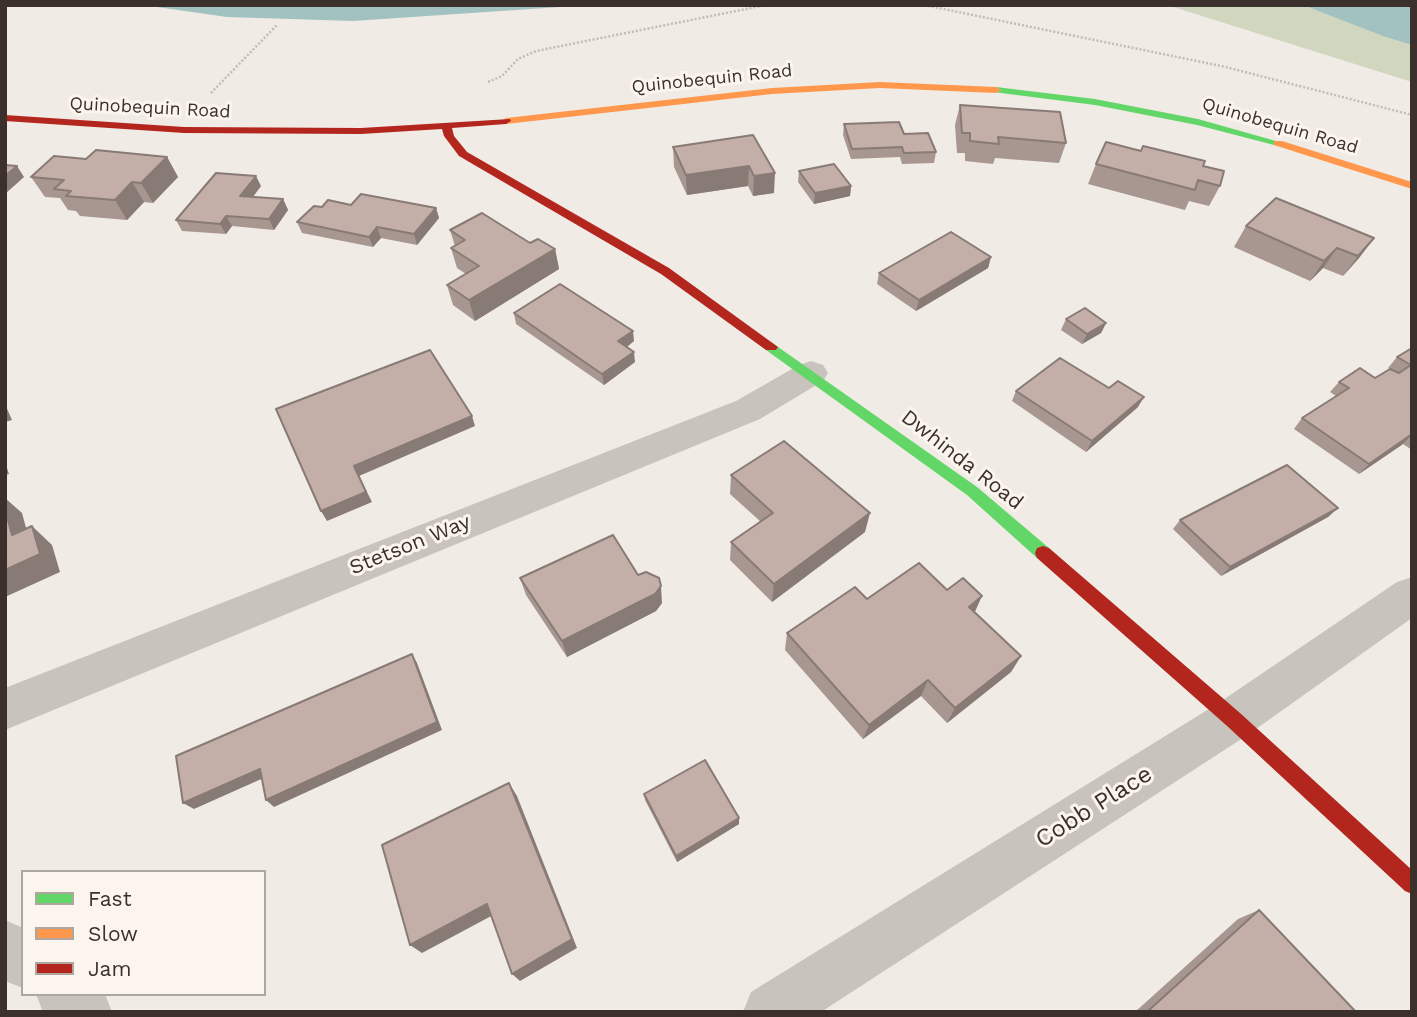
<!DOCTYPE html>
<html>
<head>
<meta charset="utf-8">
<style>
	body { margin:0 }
	#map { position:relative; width:1417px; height:1017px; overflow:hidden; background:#f0ebe5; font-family:"Work Sans",sans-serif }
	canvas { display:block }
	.frame { position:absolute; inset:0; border:7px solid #3b302b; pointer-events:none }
	.legend { position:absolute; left:21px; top:870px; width:245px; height:126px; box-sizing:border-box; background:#fbf5ee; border:2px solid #aea6a0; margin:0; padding:9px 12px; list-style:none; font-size:21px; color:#3b302b }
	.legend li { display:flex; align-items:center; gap:14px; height:35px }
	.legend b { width:35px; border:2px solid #aea6a0 }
</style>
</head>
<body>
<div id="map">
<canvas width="1417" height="1017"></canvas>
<div class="frame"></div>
<ul class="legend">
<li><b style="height:9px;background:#63d668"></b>Fast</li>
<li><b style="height:9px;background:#ff974d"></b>Slow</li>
<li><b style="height:9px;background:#b3261e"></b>Jam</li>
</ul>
</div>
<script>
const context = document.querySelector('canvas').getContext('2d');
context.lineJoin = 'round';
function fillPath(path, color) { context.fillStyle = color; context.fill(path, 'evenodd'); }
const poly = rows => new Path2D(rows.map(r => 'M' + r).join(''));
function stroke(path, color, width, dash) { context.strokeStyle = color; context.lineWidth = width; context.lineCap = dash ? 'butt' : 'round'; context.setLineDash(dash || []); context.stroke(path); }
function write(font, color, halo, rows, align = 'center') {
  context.font = font + ' "Work Sans",sans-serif'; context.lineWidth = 6; context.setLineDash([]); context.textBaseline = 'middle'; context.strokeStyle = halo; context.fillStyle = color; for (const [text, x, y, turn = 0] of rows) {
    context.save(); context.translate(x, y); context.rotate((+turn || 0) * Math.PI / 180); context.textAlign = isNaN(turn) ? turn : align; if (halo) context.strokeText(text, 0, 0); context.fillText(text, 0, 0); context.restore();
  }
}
fillPath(poly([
	[1167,5,1303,5,1412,45,1412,82]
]), '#d1d6bf');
fillPath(poly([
	[143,5,590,5,353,21,227,17],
	[1303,5,1412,5,1412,45,1383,36]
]), '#a1c2c1');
stroke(poly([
	[924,5,1226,67,1412,115],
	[488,82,502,76,518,59,536,51,766,5],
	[211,93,277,25]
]), '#c2bbb6', 2.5, [2, 2]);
fillPath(poly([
	[811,361,823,365,828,373,823,381,760,419,5,730,5,688,736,401,799,365,811,361],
	[1412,577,1412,618,1249,734,821,1012,743,1012,751,992,1217,704,1397,582,1412,577],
	[5,920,23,928,23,988,5,981,5,920],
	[36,994,105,994,112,1012,43,1012,36,994]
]), '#c9c3be');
fillPath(poly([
	[996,87,1095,99,1198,119,1283,143,1278,146,1197,125,1095,105,993,92,991,90,996,87],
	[771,342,977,487,1049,548,1051,553,1049,558,1043,560,1037,558,967,495,766,350,764,347,771,342]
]), '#63d668');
fillPath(poly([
	[880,82,996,87,1001,90,996,93,880,88,772,94,506,124,501,121,506,118,772,88,880,82],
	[1274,141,1282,141,1412,182,1412,189,1274,145,1274,141]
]), '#ff974d');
fillPath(poly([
	[5,115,184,127,361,128,510,119,511,121,506,124,452,128,454,136,467,152,669,268,778,347,776,350,766,350,661,274,459,156,444,136,442,129,361,134,184,133,5,121,5,115],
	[1043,546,1049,548,1240,713,1412,870,1412,894,1405,891,1226,725,1037,558,1035,553,1037,548,1043,546]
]), '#b3261e');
fillPath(poly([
	[960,105,1066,143,1059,163,995,158,993,164,965,161,965,153,957,153,955,125],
	[844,124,904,134,936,152,934,163,902,164,900,157,851,159,843,135],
	[753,135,774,193,753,196,748,186,687,195,674,167,673,147],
	[167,157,178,177,153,203,144,202,127,220,80,216,76,211,68,210,60,198,45,197,31,177,86,159],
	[1096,164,1203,166,1220,186,1209,206,1189,201,1185,210,1088,184],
	[799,171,851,186,850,196,814,204,798,182],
	[261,186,253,197,283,199,288,210,274,230,232,226,226,234,182,231,176,220],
	[351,205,436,208,439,218,417,245,381,238,373,247,302,233,297,222,322,207],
	[1246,226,1374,238,1359,258,1343,276,1323,268,1310,281,1234,247],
	[450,230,530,243,555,249,559,269,475,321,453,305,447,285,466,274,457,268,451,248,455,246],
	[991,257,988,268,916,311,877,284,879,273],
	[514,313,634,341,627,347,635,362,604,385,516,324],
	[1066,319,1106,323,1101,333,1082,344,1061,330],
	[1412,348,1412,450,1403,444,1359,474,1294,429,1302,418,1336,396,1330,392,1339,382,1375,378,1390,369,1388,368,1397,357],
	[1016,391,1138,407,1086,452,1012,401],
	[731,475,865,532,772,602,730,560,731,542,761,522,730,494],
	[1338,508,1328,517,1221,576,1173,529,1180,520],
	[638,575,662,603,656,611,567,657,526,595,520,578],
	[947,590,975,612,1021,656,1011,672,947,723,921,696,863,739,785,650,787,633,867,599],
	[644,794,739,818,739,824,677,862,645,800],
	[1259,910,1356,1012,1135,1012,1238,919]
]), '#a89690');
fillPath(poly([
	[167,157,178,177,153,203,141,183],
	[17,166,24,177,5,194,5,176],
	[749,166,748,186,687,195,686,175],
	[775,173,774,193,753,196,754,176],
	[256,176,261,186,245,207,240,196],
	[132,182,144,202,127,220,115,200],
	[851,186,850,196,814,204,815,193],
	[283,199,288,210,274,230,269,219],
	[436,208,439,218,417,245,414,234],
	[226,216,232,226,226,234,220,224],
	[377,227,381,238,373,247,369,237],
	[1374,238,1359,258,1343,276,1358,256],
	[1337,248,1323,268,1310,281,1324,261],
	[555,249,559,269,475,321,469,300],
	[991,257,988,268,916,311,919,300],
	[1106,323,1101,333,1082,344,1087,334],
	[633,331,634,341,620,352,618,341],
	[634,352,635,362,604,385,602,374],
	[1144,397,1138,407,1086,452,1092,441],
	[5,404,12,420,5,422],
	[472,416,475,426,359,476,372,502,327,521,321,511,354,466],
	[1412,434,1403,444,1359,474,1369,464],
	[5,462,9,474,5,475],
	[5,498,22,513,33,554,12,535,5,509],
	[1338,508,1328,517,1221,576,1230,567],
	[870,513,865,532,772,602,774,584],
	[32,526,52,545,60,572,5,597,5,570],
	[661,586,662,603,656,611,567,657,562,641],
	[982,596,974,614,969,607],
	[412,654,417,663,442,730,274,807,266,800],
	[1021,656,1011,672,947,723,955,708],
	[928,680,921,696,863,739,869,725],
	[260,769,268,776,194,809,183,803],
	[509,783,517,796,577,948,520,981,512,974],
	[739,818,739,824,677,862,676,856],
	[487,904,495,914,422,953,410,945]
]), '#887a75');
const building = poly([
	[960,105,1060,112,1066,143,998,137,999,144,970,141,970,133,962,133,960,105],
	[899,122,904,134,928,133,936,152,904,153,902,147,852,149,844,124,899,122],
	[753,135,775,173,754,176,749,166,686,175,673,147,753,135],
	[1106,142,1141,151,1143,146,1205,161,1203,166,1224,171,1220,186,1198,180,1195,190,1096,164,1106,142],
	[96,150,167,157,141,183,132,182,115,200,66,196,71,191,54,189,64,180,31,177,54,156,86,159,96,150],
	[834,164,851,186,815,193,799,171,834,164],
	[5,165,17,166,5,176,5,165],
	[216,173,256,176,240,196,283,199,269,219,226,216,220,224,176,220,216,173],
	[361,194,436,208,414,234,377,227,369,237,297,222,314,206,322,207,328,200,351,205,361,194],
	[1276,198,1374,238,1358,256,1337,248,1324,261,1246,226,1276,198],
	[482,213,530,243,538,239,555,249,469,300,447,285,479,266,451,248,465,240,450,230,482,213],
	[951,232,991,257,919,300,879,273,951,232],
	[560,284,633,331,618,341,634,352,602,374,514,313,560,284],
	[1085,308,1106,323,1087,334,1066,319,1085,308],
	[1412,348,1412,434,1369,464,1302,418,1349,388,1339,382,1360,368,1375,378,1390,369,1399,373,1411,365,1397,357,1412,348],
	[430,350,472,416,354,466,366,492,321,511,276,409,430,350],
	[1060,358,1109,388,1118,381,1144,397,1092,441,1016,391,1060,358],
	[784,441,870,513,774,584,731,542,773,513,731,475,784,441],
	[1287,465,1338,508,1230,567,1180,520,1287,465],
	[5,509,12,535,32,526,40,554,5,570,5,509],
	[613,535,638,575,646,572,659,578,661,586,655,594,562,641,520,578,613,535],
	[919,563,947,590,963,578,982,596,969,607,1021,656,955,708,928,680,869,725,787,633,855,587,867,599,919,563],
	[412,654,437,722,266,800,260,769,183,803,176,756,412,654],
	[705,760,739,818,676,856,644,794,705,760],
	[509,783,572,939,512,974,487,904,410,945,382,845,509,783],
	[1259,910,1356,1012,1147,1012,1259,910]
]);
fillPath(building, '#c3afa7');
stroke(building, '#887a75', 2);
write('18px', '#3b302b', '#fbf5ee', [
	["Quinobequin Road",712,79,-6],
	["Quinobequin Road",150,108,3],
	["Quinobequin Road",1280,126,16]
]);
write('21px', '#3b302b', '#fbf5ee', [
	["Dwhinda Road",962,460,38],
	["Stetson Way",410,545,-22]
]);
write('24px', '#3b302b', '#fbf5ee', [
	["Cobb Place",1094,807,-32]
]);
</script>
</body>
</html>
